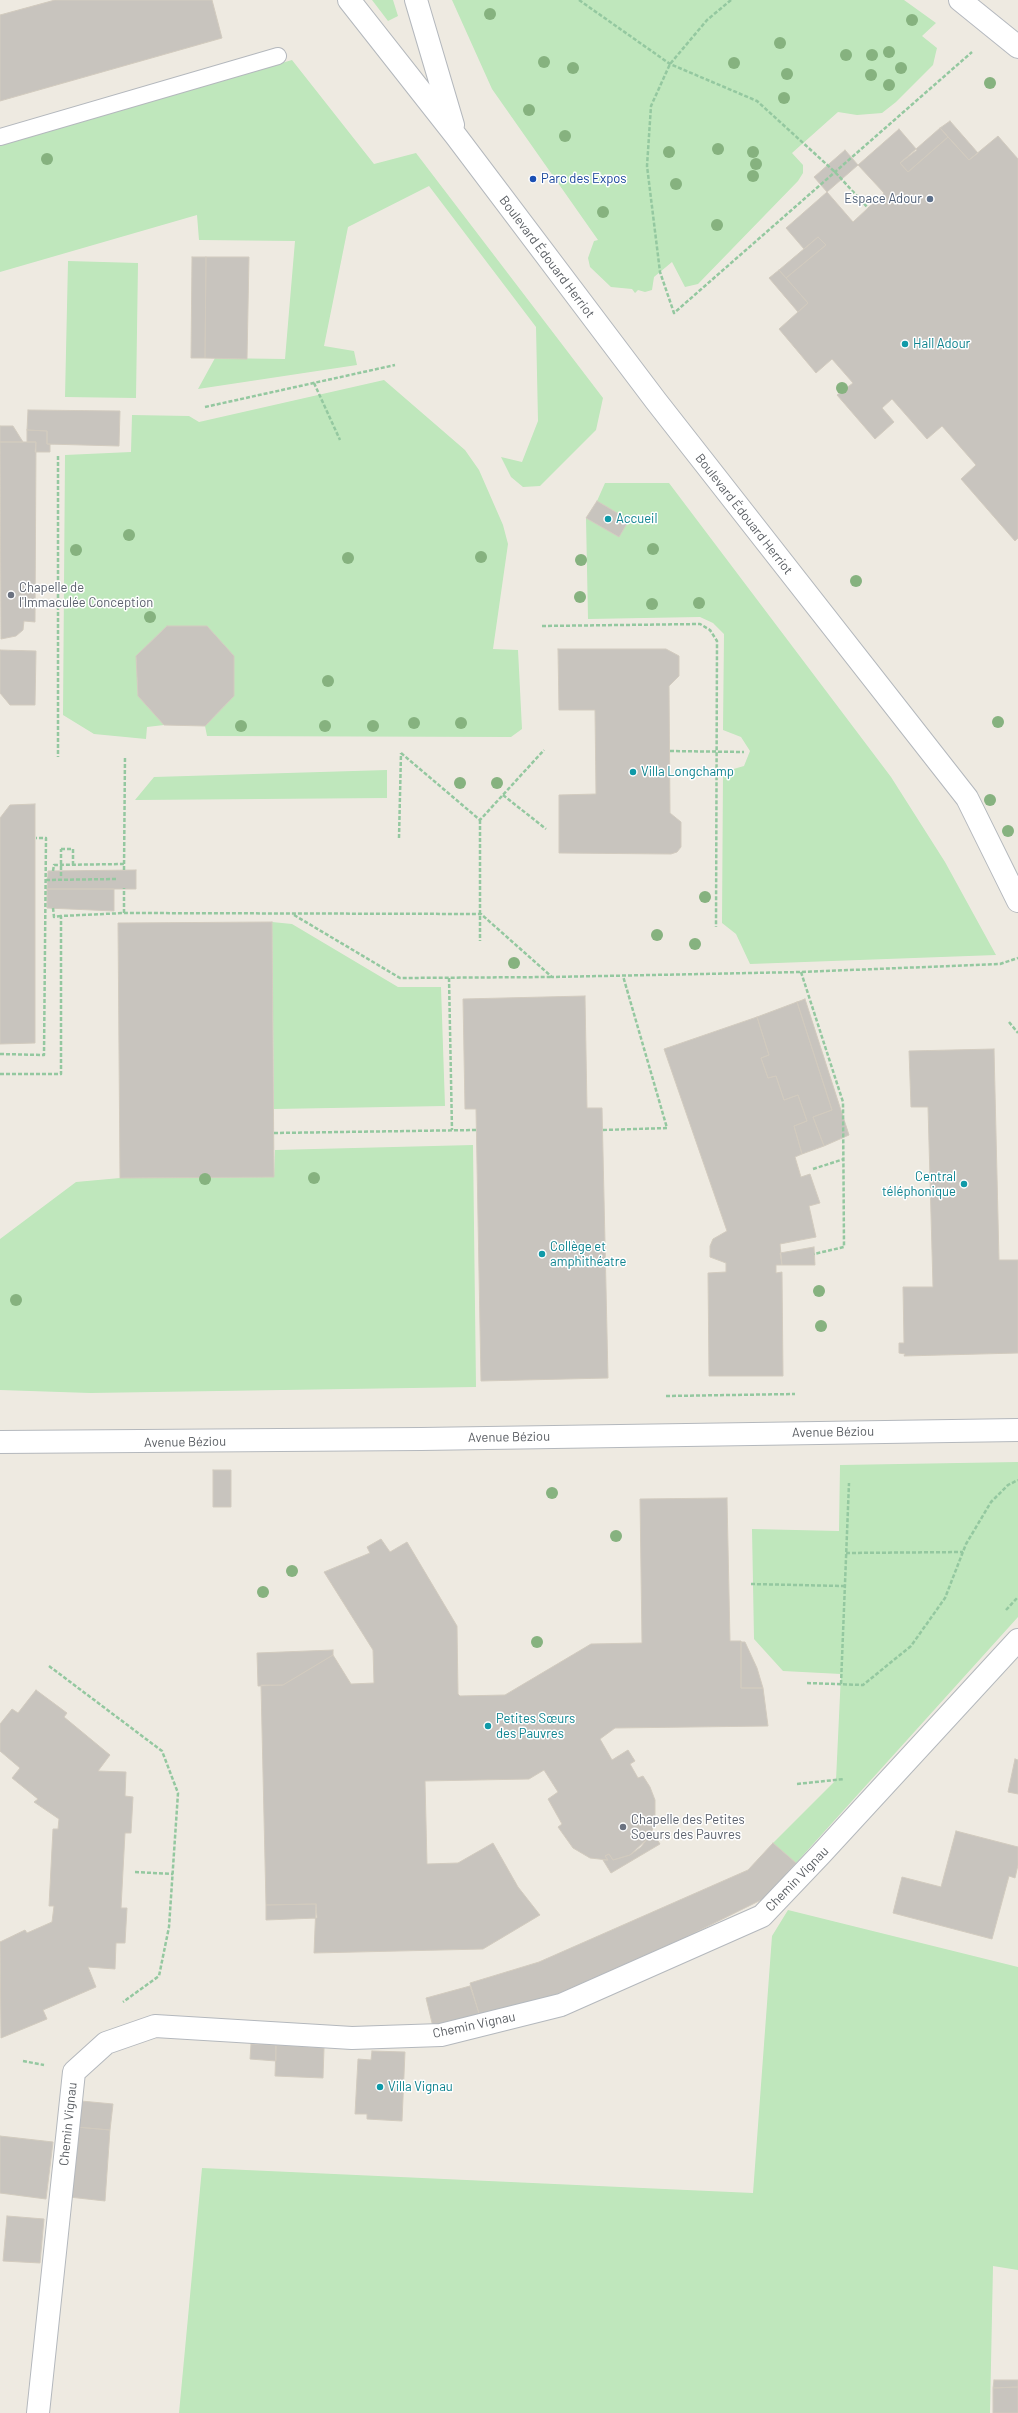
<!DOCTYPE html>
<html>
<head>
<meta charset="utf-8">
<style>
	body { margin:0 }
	canvas { display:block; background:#eeeae1 }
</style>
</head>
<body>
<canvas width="1018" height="2413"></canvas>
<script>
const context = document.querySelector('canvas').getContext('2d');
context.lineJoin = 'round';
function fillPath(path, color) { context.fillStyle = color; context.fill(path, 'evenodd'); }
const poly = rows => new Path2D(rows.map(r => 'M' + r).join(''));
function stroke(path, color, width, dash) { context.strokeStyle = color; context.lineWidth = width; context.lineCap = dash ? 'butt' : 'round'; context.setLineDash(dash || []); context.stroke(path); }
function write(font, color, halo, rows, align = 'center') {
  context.font = font + ' Barlow,sans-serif'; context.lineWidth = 3; context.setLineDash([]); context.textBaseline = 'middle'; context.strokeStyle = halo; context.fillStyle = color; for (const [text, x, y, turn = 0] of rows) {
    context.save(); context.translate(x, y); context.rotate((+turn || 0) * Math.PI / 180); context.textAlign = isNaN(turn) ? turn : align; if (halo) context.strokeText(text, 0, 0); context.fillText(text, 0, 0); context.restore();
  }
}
fillPath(poly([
	[372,0,393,0,398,16,388,21],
	[452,0,904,0,936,23,922,36,937,48,936,52,933,65,896,102,882,113,857,115,838,112,792,153,803,165,803,173,798,181,698,284,685,287,672,262,654,277,652,290,645,292,638,290,635,293,632,289,611,287,590,267,588,258,594,241,598,240,492,89],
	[292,60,374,164,416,153,603,398,596,430,540,486,523,487,511,477,501,457,522,462,538,421,536,327,429,186,348,227,324,346,354,351,357,365,198,389,215,358,285,359,295,241,199,240,197,215,0,272,0,145],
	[68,261,138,263,136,398,65,397],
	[384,380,465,450,479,470,503,525,508,544,493,649,518,650,522,729,511,737,207,736,205,726,234,696,234,656,207,626,167,626,136,656,138,696,164,725,147,727,146,739,94,734,63,715,65,455,131,452,132,415,189,416,199,422],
	[605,483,669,483,891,777,945,862,996,955,750,964,736,934,722,923,723,772,744,766,750,751,741,737,723,730,724,634,713,623,700,617,588,619,586,518,619,537,629,520,597,501],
	[387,770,387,798,135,800,154,777],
	[272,922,292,924,398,987,441,987,445,1106,274,1109],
	[473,1145,476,1387,90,1393,0,1390,0,1239,76,1182,120,1178,274,1177,275,1150],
	[1018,1462,1018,1617,796,1863,773,1843,836,1780,841,1674,783,1671,754,1639,752,1529,839,1531,840,1465],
	[788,1910,1018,1967,1018,2270,993,2266,990,2413,179,2413,202,2168,753,2193,772,1936]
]), '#bfe7bc');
const building = poly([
	[55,0,212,0,222,38,0,101,0,15,55,0],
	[950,121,978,153,969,160,940,128,950,121],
	[940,128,948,137,908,172,900,163,940,128],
	[899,129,917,150,900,163,908,172,948,137,969,160,998,136,1018,159,1018,538,1015,541,961,479,976,465,942,426,927,439,892,399,882,408,894,422,875,439,837,395,853,383,832,359,816,373,779,329,808,303,786,278,826,245,818,237,804,249,786,228,827,192,853,222,884,193,858,165,899,129],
	[845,150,858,165,827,192,814,177,845,150],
	[818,237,826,245,786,278,779,270,818,237],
	[192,257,206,257,205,358,191,358,192,257],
	[206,257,249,257,247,359,205,358,206,257],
	[779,270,808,303,798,312,769,278,779,270],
	[28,410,120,411,119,446,47,444,47,431,27,430,28,410],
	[0,426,13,426,23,442,0,442,0,426],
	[27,430,47,431,47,444,50,444,50,452,35,452,36,442,27,442,27,430],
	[0,442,36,442,35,622,24,621,23,630,16,636,1,639,0,442],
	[597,501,629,520,619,537,586,518,597,501],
	[167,626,207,626,234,656,234,696,205,726,164,725,138,696,136,656,167,626],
	[558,649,666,649,679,656,679,676,669,686,670,813,681,822,681,847,677,852,671,854,559,853,559,795,596,794,595,710,559,710,558,649],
	[0,650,36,651,35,705,10,705,0,693,0,650],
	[35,804,35,1043,0,1044,0,818,10,805,35,804],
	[136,870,136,889,47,889,48,871,136,870],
	[47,889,114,889,114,911,47,908,47,889],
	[272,922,274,1177,120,1178,118,923,272,922],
	[585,996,587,1108,602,1108,608,1378,481,1381,476,1109,465,1109,463,999,585,996],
	[805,999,849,1135,824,1146,813,1117,832,1110,797,1002,805,999],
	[797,1002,832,1110,813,1117,824,1146,802,1154,794,1126,807,1121,798,1095,784,1100,776,1076,768,1078,761,1058,769,1055,757,1017,797,1002],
	[757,1017,769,1055,761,1058,768,1078,776,1076,784,1100,798,1095,807,1121,794,1126,802,1154,795,1157,801,1177,810,1174,820,1203,809,1206,816,1237,780,1244,782,1265,776,1265,776,1273,782,1272,783,1376,709,1376,708,1273,726,1272,726,1263,710,1257,710,1246,713,1239,727,1231,664,1049,757,1017],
	[994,1049,999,1260,1018,1260,1018,1353,904,1356,905,1354,899,1353,899,1343,904,1343,903,1287,933,1287,928,1107,911,1107,909,1051,994,1049],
	[814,1247,815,1265,782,1265,780,1253,814,1247],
	[213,1470,231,1470,231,1507,213,1507,213,1470],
	[727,1498,730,1641,741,1641,741,1688,763,1688,768,1726,615,1728,600,1739,612,1760,628,1750,635,1761,630,1764,638,1778,643,1776,650,1787,655,1800,655,1823,650,1836,647,1831,643,1833,647,1839,641,1847,630,1855,613,1860,609,1854,605,1856,608,1860,590,1858,573,1848,558,1827,562,1824,548,1799,558,1792,544,1770,529,1779,425,1781,427,1864,458,1863,493,1843,518,1887,540,1915,483,1949,314,1953,316,1904,266,1905,261,1685,283,1685,333,1655,351,1684,374,1683,373,1650,324,1572,370,1553,367,1547,381,1539,390,1552,407,1542,457,1626,458,1694,460,1696,505,1695,591,1644,642,1643,640,1499,727,1498],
	[741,1642,745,1642,757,1668,763,1688,741,1688,741,1642],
	[333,1650,333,1655,283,1685,258,1686,257,1653,333,1650],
	[36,1690,67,1713,64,1717,110,1755,98,1771,126,1772,125,1796,133,1797,131,1833,125,1833,121,1908,127,1908,125,1943,116,1943,115,1969,88,1967,96,1987,43,2010,47,2019,1,2038,0,1942,25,1930,27,1933,52,1922,54,1906,49,1906,53,1829,58,1829,59,1819,34,1802,38,1799,12,1778,20,1768,0,1751,0,1724,12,1709,18,1713,36,1690],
	[1015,1759,1018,1760,1018,1794,1008,1792,1015,1759],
	[647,1831,650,1836,652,1831,660,1844,611,1873,603,1860,608,1860,605,1856,609,1854,613,1860,630,1855,647,1839,643,1833,647,1831],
	[956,1831,1018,1847,1018,1865,1015,1878,1009,1876,992,1939,893,1913,902,1877,941,1887,956,1831],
	[773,1843,796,1863,763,1899,682,1939,553,1996,480,2017,470,1983,539,1962,748,1870,773,1843],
	[316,1904,317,1918,266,1920,266,1905,316,1904],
	[470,1986,481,2019,433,2027,426,1998,470,1986],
	[251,2044,276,2045,276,2061,250,2059,251,2044],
	[276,2045,324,2048,323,2078,275,2076,276,2045],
	[372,2051,405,2052,402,2121,367,2119,367,2114,355,2114,358,2059,371,2060,372,2051],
	[81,2101,113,2104,110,2130,76,2127,81,2101],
	[76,2127,110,2130,105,2201,69,2197,76,2127],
	[0,2136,53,2142,46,2199,0,2193,0,2136],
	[7,2216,44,2219,40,2263,3,2261,7,2216],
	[994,2380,1018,2380,1018,2387,993,2388,994,2380],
	[1018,2387,1018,2413,993,2413,993,2388,1018,2387]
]);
fillPath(building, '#c8c4be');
stroke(building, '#d2cbbf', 1);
const lane = poly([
	[0,137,278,56]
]);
const street = poly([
	[349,0,456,136,656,401,967,798,1018,901],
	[416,0,453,125],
	[0,1442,421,1439,1018,1430],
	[38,2413,74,2072,106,2043,155,2026,352,2038,441,2035,561,2005,762,1916,821,1854,1018,1640]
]);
const secondary = poly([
	[960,0,1018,47]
]);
stroke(lane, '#b4b8bd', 18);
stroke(street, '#b4b8bd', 24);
stroke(secondary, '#b5b9bf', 24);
stroke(poly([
	[579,0,670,64,757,101,835,172,868,208],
	[731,0,707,20,670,64,651,106,647,166,660,272,674,313,972,52],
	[314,383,340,440],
	[205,407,395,365],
	[58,456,58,757],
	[542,626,700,624,710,630,717,641,716,927],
	[670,751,744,752],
	[401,753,480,820,544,750],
	[503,795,546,829],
	[480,820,480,941],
	[399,838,401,753],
	[61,849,73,849,73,865],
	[124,870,125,756],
	[53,871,54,865,124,864],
	[46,880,116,879],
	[53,908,54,917,61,916],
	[124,913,124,888],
	[294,915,400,978,552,977],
	[801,972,843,1102,844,1247,814,1254],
	[449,978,452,1130],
	[1009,1022,1018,1033],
	[0,1054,44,1055,46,838,36,838],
	[0,1074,61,1074,61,916,124,913,481,914,552,977,801,972,1000,964,1018,958],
	[603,1130,667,1128,623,976],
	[274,1133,476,1130],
	[813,1169,844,1159],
	[666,1396,795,1394],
	[846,1553,963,1552],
	[751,1584,844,1586],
	[1006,1610,1018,1597],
	[49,1666,162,1751,178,1793,169,1927,159,1976,123,2002],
	[807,1683,863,1685,911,1646,945,1598,966,1544,991,1502,1008,1485,1018,1480],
	[841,1684,849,1483],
	[797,1784,844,1779],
	[135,1872,173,1874],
	[23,2061,44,2065]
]), '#94c8a0', 2.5, [4, 2]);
stroke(lane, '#fff', 16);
stroke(street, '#fff', 22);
stroke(secondary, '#fff', 22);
stroke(poly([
	[61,876,61,849]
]), '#94c8a0', 2.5, [4, 2]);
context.fillStyle = '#86b27f';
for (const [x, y] of [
	[490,14],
	[912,20],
	[780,43],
	[889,52],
	[846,55],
	[872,55],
	[544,62],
	[734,63],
	[573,68],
	[901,68],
	[787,74],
	[871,75],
	[990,83],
	[889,85],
	[784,98],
	[529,110],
	[565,136],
	[718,149],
	[669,152],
	[753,152],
	[47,159],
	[756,164],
	[753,176],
	[676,184],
	[603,212],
	[717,225],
	[842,388],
	[129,535],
	[653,549],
	[76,550],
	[481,557],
	[348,558],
	[581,560],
	[856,581],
	[580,597],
	[699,603],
	[652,604],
	[150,617],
	[328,681],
	[998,722],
	[414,723],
	[461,723],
	[241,726],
	[325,726],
	[373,726],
	[460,783],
	[497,783],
	[990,800],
	[1008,831],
	[705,897],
	[657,935],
	[695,944],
	[514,963],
	[314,1178],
	[205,1179],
	[819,1291],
	[16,1300],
	[821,1326],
	[552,1493],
	[616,1536],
	[292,1571],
	[263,1592],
	[537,1642]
]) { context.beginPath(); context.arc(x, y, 6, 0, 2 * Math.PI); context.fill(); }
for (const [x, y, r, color] of [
	[533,179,4,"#1a4fb4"],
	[930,199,4,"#5c6f8a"],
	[905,344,4,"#0f9aa8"],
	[608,519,4,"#0f9aa8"],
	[11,595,4,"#6b7280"],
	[633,772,4,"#0f9aa8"],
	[964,1184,4,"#0f9aa8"],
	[542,1254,4,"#0f9aa8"],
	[488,1726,4,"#0f9aa8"],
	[623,1827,4,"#6b7280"],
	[380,2087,4,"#0f9aa8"]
]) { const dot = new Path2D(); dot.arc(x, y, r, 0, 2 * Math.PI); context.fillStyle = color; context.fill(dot); stroke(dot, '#fff', 1.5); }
write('13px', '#164399', '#fff', [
	["Parc des Expos",541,179]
], 'left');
write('13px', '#4e5e75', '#fff', [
	["Espace Adour",922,199]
], 'right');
write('13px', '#5a5e63', '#fff', [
	["Boulevard Édouard Herriot",547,257,53],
	["Boulevard Édouard Herriot",744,514,52],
	["Avenue Béziou",833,1432,-1],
	["Avenue Béziou",509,1437,-1],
	["Avenue Béziou",185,1442,-1],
	["Chemin Vignau",797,1879,-46],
	["Chemin Vignau",474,2025,-12],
	["Chemin Vignau",68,2124,-84]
]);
write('13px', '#0d838f', '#fff', [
	["Hall Adour",913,344],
	["Accueil",616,519],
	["Villa Longchamp",641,772],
	["Central",956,1177,"right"],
	["téléphonique",956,1192,"right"],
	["Collège et",550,1247],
	["amphithéatre",550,1262],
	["Petites Sœurs",496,1719],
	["des Pauvres",496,1734],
	["Villa Vignau",388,2087]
], 'left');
write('13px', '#5b616d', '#fff', [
	["Chapelle de",19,588],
	["l'Immaculée Conception",19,603],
	["Chapelle des Petites",631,1820],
	["Soeurs des Pauvres",631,1835]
], 'left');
</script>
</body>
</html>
